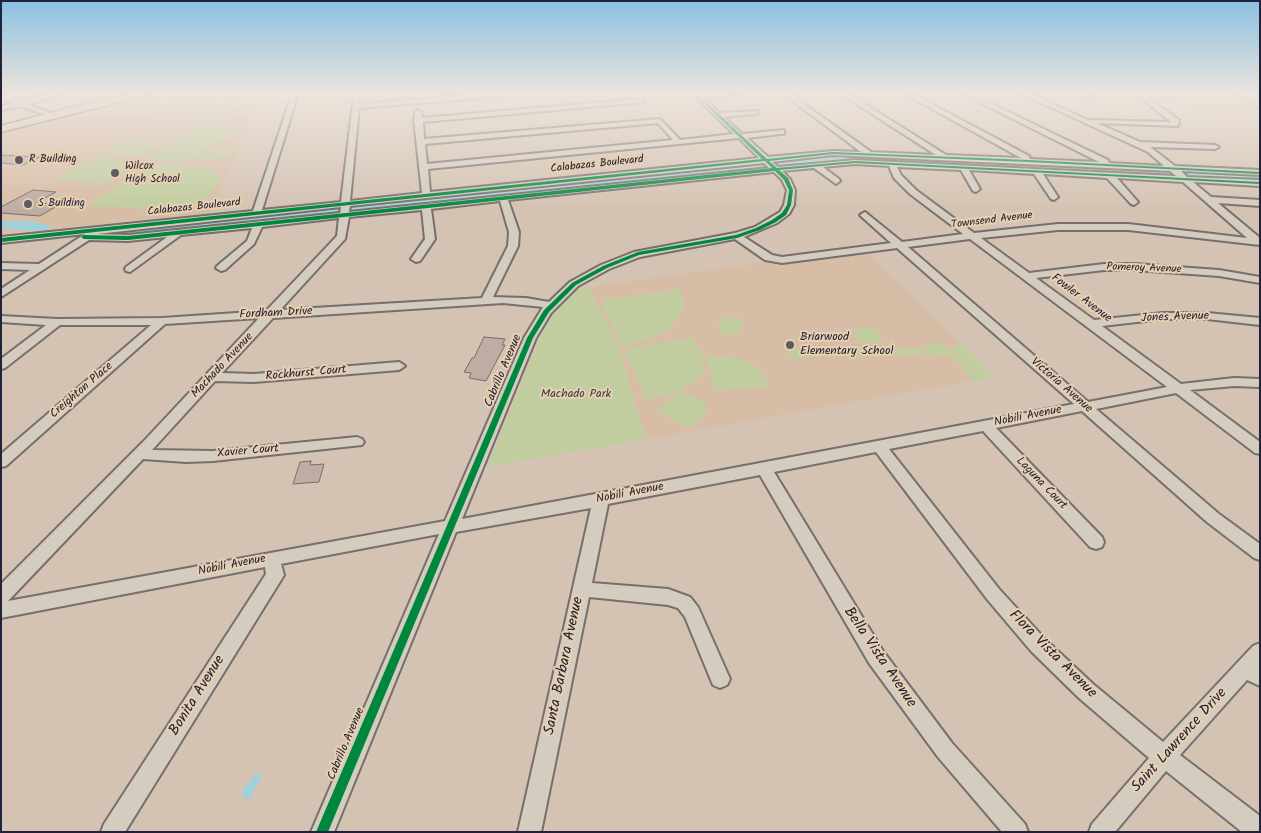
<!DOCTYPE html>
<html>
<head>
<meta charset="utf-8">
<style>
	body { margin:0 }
	#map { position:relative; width:1261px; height:833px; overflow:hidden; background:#d4c3b2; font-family:Kalam,sans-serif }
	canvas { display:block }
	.frame { position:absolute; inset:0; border:2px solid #22223b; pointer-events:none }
</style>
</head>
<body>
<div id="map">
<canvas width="1261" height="833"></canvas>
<div class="frame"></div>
</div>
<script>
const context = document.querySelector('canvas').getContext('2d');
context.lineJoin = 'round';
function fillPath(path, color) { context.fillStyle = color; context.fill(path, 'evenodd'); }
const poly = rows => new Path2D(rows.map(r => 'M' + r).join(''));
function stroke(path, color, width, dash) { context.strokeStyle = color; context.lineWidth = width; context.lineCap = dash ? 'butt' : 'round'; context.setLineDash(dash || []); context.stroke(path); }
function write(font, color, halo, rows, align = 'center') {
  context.font = font + ' Kalam,sans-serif'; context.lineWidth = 4; context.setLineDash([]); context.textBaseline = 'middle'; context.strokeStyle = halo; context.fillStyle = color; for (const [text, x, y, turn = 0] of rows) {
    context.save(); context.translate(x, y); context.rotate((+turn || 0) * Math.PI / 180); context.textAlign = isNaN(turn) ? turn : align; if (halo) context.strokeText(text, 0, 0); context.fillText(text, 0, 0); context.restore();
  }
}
fillPath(poly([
	[161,94,262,94,211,213,1,234,1,133,57,116],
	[1167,94,1233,94,1260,111,1260,115,1192,112],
	[867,253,995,377,646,439,619,347,588,287,767,262,778,265]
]), '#d7bda5');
fillPath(poly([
	[160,96,243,99,251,100,255,105,247,112,223,120,114,115,120,112,122,107,130,102],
	[163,98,239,101,248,105,238,112,215,117,139,113,127,110,129,107,135,103],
	[162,99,237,103,216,115,138,111],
	[203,126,240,128,186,162,146,159],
	[126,139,151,140,156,142,156,146,138,155,105,153,104,151],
	[216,150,231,150,227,157,198,161,197,156,202,153],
	[97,156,125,161,128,166,127,171,110,184,57,180,56,178],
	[154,164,206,168,215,171,220,176,220,183,208,197,186,211,93,206,92,202],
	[588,287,619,347,646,439,487,467,545,326,566,299,578,289],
	[679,289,683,301,683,310,670,328,652,339,622,346,602,304,607,299],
	[740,317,743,328,739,333,731,335,721,332,717,318],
	[875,328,883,343,859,343,852,329],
	[693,338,703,356,704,370,699,378,680,391,699,399,707,407,706,415,689,428,656,411,679,392,647,400,625,353,630,348],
	[944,343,948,350,956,349,952,345,961,343,995,377,972,381,952,355,932,356,923,344],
	[833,346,865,346,871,356,837,357],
	[817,348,821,358,791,359,787,349],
	[922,348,926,355,875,356,871,349],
	[706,356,731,357,745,361,755,366,764,375,769,387,714,390]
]), '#c1cd9f');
fillPath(poly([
	[832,157,868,157,1260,176,1260,181,937,164,836,160,163,231,113,235,101,234,165,225],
	[1,221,29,221,52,226,46,230,36,231,1,228],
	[256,774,259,774,261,779,252,793,253,796,243,799,242,793,244,788]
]), '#a0d1d9');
const building = poly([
	[1,155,39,157,40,157,23,165,1,163,1,155],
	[33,190,56,192,36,203,60,204,40,216,1,213,1,207,33,190],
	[484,337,505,339,502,345,505,345,486,381,469,378,471,373,464,372,472,358,474,358,484,337],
	[311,461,310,465,324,464,319,482,293,484,300,462,311,461]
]);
fillPath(building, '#bdada2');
stroke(building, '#766f6c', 1);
const minor = poly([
	[1,94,21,101,53,94,65,94,28,104,53,114,53,116,51,117,20,106,1,110,1,106,14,103,1,98,1,94],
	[292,94,298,94,262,210,341,202,354,94,360,94,359,104,481,94,510,94,507,96,359,108,350,201,422,193,414,120,415,112,418,110,421,112,422,118,638,99,635,94,641,94,645,102,423,122,424,139,660,119,680,140,734,134,693,94,738,94,705,99,720,113,758,111,758,113,756,114,724,117,742,134,784,130,784,134,781,134,747,138,768,157,833,151,861,152,783,94,790,94,871,152,936,155,841,94,849,94,946,155,1021,158,905,94,913,94,1029,156,1030,159,1099,162,963,94,971,94,1108,160,1109,163,1164,166,1148,152,1022,94,1031,94,1088,120,1171,122,1136,94,1171,95,1171,97,1169,98,1147,97,1179,120,1178,126,1097,123,1140,142,1215,145,1219,147,1215,149,1150,147,1175,166,1260,170,1260,175,1181,171,1187,177,1260,180,1260,186,1193,182,1211,197,1260,200,1260,206,1218,203,1260,238,1260,245,1128,230,1058,230,981,238,1029,273,1104,264,1135,264,1219,270,1260,277,1260,283,1219,276,1135,270,1104,270,1036,278,1094,320,1163,313,1207,313,1260,318,1260,325,1207,319,1163,319,1102,326,1181,384,1234,378,1260,379,1260,387,1234,386,1190,390,1260,442,1260,454,1255,453,1176,393,1096,409,1219,514,1260,544,1260,560,1254,558,1207,522,1082,411,996,428,1102,537,1104,542,1102,547,1096,549,1090,547,983,431,889,449,999,589,1045,639,1093,684,1163,742,1253,646,1260,643,1260,686,1247,680,1180,755,1260,816,1260,832,1242,832,1166,771,1115,832,1089,832,1092,824,1149,758,1079,698,1031,651,987,599,876,452,774,472,883,651,952,743,1025,824,1028,832,1002,832,938,757,869,663,760,475,608,504,592,583,668,589,690,597,698,607,730,679,727,685,720,688,713,685,685,617,678,608,668,605,589,597,541,832,518,832,591,508,456,532,334,832,311,832,439,534,281,564,284,575,281,580,125,832,101,832,104,824,266,574,265,567,1,618,1,584,143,442,259,318,165,324,6,466,1,467,1,454,151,325,60,325,5,368,1,369,1,359,46,325,1,322,1,316,57,319,162,318,266,311,337,236,339,218,262,227,254,244,225,270,221,271,216,268,217,266,247,241,252,228,181,235,130,272,126,271,125,269,126,267,167,237,128,241,89,240,1,297,1,289,30,270,1,269,1,263,39,264,85,234,1,243,1,237,253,211,292,94],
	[658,123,673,140,427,164,425,144,658,123],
	[739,138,759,158,430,192,428,169,739,138],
	[833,155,1170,171,1176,176,855,160,778,167,772,162,833,155],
	[764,163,769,168,349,212,350,206,764,163],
	[855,164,889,166,894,178,910,194,963,234,902,242,865,212,860,215,862,217,891,243,782,257,772,255,744,237,777,223,789,214,794,205,795,190,790,179,782,171,814,168,836,184,840,181,839,179,823,167,855,164],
	[897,167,961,170,973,191,976,192,980,189,969,170,1034,174,1051,199,1054,200,1058,197,1043,174,1107,178,1131,204,1134,205,1138,202,1117,178,1183,182,1247,238,1128,224,1058,224,974,233,916,190,901,175,897,167],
	[774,172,782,180,787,190,784,205,780,212,755,227,735,233,634,252,601,265,570,282,549,302,526,298,493,297,518,246,519,232,508,200,774,172],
	[500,201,509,232,508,246,482,298,280,310,345,239,349,217,422,210,425,239,411,259,416,262,420,261,435,239,431,209,500,201],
	[341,207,340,213,128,235,97,234,341,207],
	[735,239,765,260,782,263,897,248,1074,404,462,519,536,338,551,313,578,286,609,269,640,257,735,239],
	[970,239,1167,387,1088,402,908,247,970,239],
	[503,303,543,307,524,338,445,521,8,601,143,459,186,462,213,461,362,445,364,442,362,439,357,437,213,451,152,450,215,381,254,382,399,370,405,366,399,362,254,374,222,373,273,318,503,303],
	[1080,94,1087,94,1092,100,1087,101,1080,94],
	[1245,95,1260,96,1260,100,1243,98,1243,96,1245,95]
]);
const major = poly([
	[135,94,152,94,1,132,1,126,76,106,135,94],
	[1236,94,1246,94,1260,102,1260,109,1236,94]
]);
stroke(minor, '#766f6c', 4);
stroke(major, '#766f6c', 3);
fillPath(minor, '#d5ccc0');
fillPath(major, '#d8cdbc');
fillPath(poly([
	[694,94,698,94,767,159,833,152,1029,160,1260,172,1260,174,1029,162,833,154,769,161,777,168,855,161,1260,182,1260,184,855,163,779,170,788,178,793,190,791,205,786,215,776,222,760,230,737,238,639,255,607,268,576,285,549,312,533,338,328,832,316,832,527,338,544,310,572,283,603,266,638,252,736,235,756,228,772,220,782,213,787,205,789,190,784,180,775,171,128,240,84,239,81,237,84,235,128,236,772,168,765,161,1,242,1,238,762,159,694,94]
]), '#00873e');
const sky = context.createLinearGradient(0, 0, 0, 211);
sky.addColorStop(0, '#8bc0e2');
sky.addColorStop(0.45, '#ece4dc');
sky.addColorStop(1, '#ece4dc00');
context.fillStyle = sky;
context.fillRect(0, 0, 1261, 211);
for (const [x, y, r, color] of [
	[19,160,5,"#605a65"],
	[115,173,5,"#605a65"],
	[28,204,5,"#605a65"],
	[790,345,5,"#605a65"]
]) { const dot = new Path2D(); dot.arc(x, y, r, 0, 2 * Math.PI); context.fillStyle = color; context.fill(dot); stroke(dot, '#e7d0b0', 2); }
write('11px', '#22223b', '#e7d0b0', [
	["R Building",29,160],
	["Wilcox",125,167],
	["High School",125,180],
	["S Building",38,204]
], 'left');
write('11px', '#22223b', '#e7d0b0', [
	["Calabazas Boulevard",597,165,-6],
	["Calabazas Boulevard",194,208,-6],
	["Townsend Avenue",992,221,-7],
	["Pomeroy Avenue",1144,269,2]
]);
write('12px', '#22223b', '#e7d0b0', [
	["Fowler Avenue",1081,299,37],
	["Fordham Drive",276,314,-3],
	["Jones Avenue",1175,318,-2],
	["Machado Avenue",223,366,-47],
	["Cabrillo Avenue",504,371,-67],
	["Rockhurst Court",306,374,-5],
	["Victoria Avenue",1061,386,41],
	["Creighton Place",82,391,-41],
	["Nobili Avenue",1028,417,-11],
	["Xavier Court",248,452,-5],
	["Laguna Court",1041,484,46],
	["Nobili Avenue",630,494,-11],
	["Nobili Avenue",232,566,-11],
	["Cabrillo Avenue",347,744,-67]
]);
write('12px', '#22223b', '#e7d0b0', [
	["Briarwood",800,338],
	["Elementary School",800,352]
], 'left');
write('12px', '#373d48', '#e7d0b0', [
	["Machado Park",576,395]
]);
write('15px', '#22223b', '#e7d0b0', [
	["Flora Vista Avenue",1052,655,45],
	["Bella Vista Avenue",879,658,56],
	["Santa Barbara Avenue",565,666,-78],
	["Bonita Avenue",198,696,-58],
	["Saint Lawrence Drive",1180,741,-48]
]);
</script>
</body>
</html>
